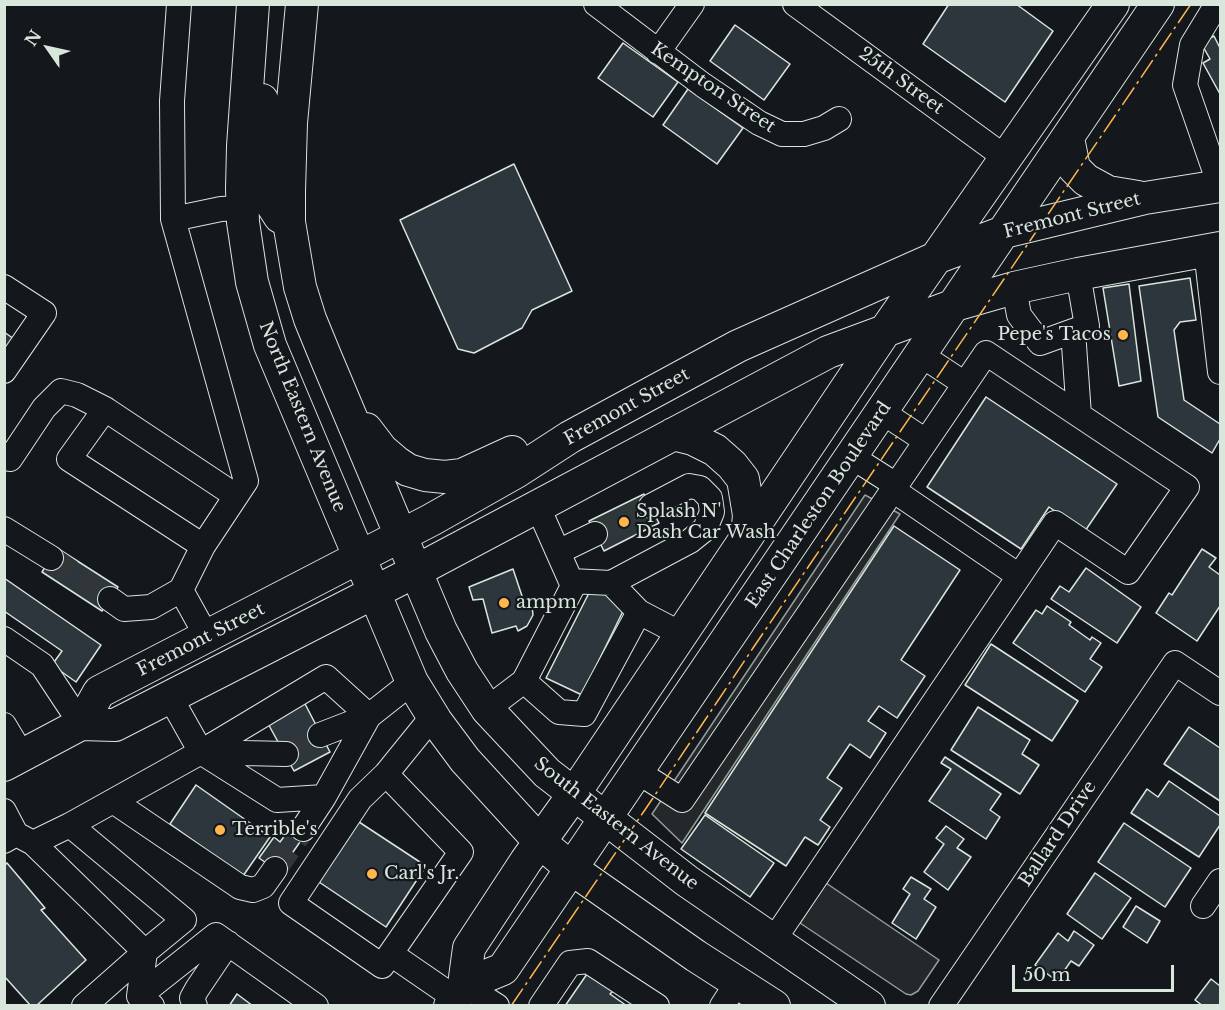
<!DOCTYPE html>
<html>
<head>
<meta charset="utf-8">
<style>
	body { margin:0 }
	#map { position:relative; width:1225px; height:1010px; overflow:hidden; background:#14181c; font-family:"Libre Baskerville",serif }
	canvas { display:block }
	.frame { position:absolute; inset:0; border:6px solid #d8e6dc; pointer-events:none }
	.north { position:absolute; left:18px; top:18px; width:60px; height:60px; -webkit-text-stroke:4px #14181c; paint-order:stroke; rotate:304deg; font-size:16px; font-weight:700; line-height:24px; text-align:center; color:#d8e6dc }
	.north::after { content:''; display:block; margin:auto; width:21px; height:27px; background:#d8e6dc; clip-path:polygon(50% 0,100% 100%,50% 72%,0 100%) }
	.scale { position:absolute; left:1012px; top:965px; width:162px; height:27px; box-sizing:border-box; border:3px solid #d8e6dc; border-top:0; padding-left:8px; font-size:18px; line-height:21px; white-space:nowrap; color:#d8e6dc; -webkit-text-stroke:4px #14181c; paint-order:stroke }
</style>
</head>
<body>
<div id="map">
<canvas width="1225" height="1010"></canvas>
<div class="frame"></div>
<div class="north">N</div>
<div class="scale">50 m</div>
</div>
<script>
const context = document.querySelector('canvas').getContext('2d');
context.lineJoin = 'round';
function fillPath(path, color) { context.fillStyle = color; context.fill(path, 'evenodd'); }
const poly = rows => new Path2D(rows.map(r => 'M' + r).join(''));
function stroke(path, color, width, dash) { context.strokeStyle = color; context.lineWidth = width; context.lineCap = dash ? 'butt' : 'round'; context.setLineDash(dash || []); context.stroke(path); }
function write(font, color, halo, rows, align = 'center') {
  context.font = font + ' "Libre Baskerville",serif'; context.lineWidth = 4.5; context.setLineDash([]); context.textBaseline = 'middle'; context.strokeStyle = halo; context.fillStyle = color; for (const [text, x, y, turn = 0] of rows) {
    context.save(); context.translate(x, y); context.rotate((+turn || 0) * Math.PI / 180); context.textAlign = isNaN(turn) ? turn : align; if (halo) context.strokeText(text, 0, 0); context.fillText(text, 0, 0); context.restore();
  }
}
const parking = poly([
	[865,495,900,514,682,843,652,814,865,495],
	[826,883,939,960,918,991,911,995,906,994,800,923,826,883]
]);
fillPath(parking, '#24282b');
stroke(parking, '#939e99', 1.5);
const building = poly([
	[949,4,1016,4,1053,31,1005,102,923,44,949,4],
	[735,25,790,64,764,100,710,61,735,25],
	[1214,36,1220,48,1220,94,1203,63,1210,59,1201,43,1214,36],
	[623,43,678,82,653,117,598,78,623,43],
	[688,89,743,128,717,164,663,125,688,89],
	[514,164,572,291,532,310,522,328,474,353,458,349,400,220,514,164],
	[1190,278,1196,320,1180,322,1174,330,1184,400,1220,424,1220,439,1212,453,1158,417,1139,286,1190,278],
	[1129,284,1141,381,1119,386,1103,288,1129,284],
	[4,332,14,339,4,353,4,332],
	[986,397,1117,484,1085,531,1049,507,1021,549,927,487,986,397],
	[644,494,659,523,604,551,589,521,644,494],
	[894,526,960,570,901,660,925,676,897,718,879,706,868,721,886,733,870,758,850,744,827,778,842,788,820,820,830,827,818,845,805,837,786,866,705,813,894,526],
	[57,548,118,587,102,611,42,572,57,548],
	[1202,549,1216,558,1209,567,1220,575,1220,606,1197,641,1156,613,1169,593,1172,595,1202,549],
	[1086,568,1141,607,1117,643,1051,599,1060,586,1069,592,1086,568],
	[513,569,526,608,532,606,533,615,527,626,518,631,516,626,492,633,483,599,473,600,469,587,513,569],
	[4,578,101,645,76,682,52,665,62,651,4,611,4,578],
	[593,585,627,603,582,695,546,678,593,585],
	[1047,606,1071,622,1069,625,1090,640,1092,637,1101,643,1090,659,1102,667,1085,692,1013,643,1036,610,1042,614,1047,606],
	[991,644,1078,701,1052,741,965,685,991,644],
	[303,700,330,752,294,771,266,720,303,700],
	[978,707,1030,740,1022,754,1039,765,1020,794,951,750,978,707],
	[1189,727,1220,748,1220,801,1164,764,1189,727],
	[945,757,1001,794,990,810,1000,817,986,839,929,801,951,769,941,763,945,757],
	[1169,781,1220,816,1220,825,1199,857,1131,813,1147,789,1158,797,1169,781],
	[196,785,270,837,243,876,170,824,196,785],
	[705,815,774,863,750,897,681,849,705,815],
	[359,822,426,866,386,927,319,882,359,822],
	[294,823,307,832,279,872,259,858,274,837,280,842,294,823],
	[1124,823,1191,868,1165,907,1098,862,1124,823],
	[946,826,964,839,957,848,971,857,948,890,924,872,944,844,936,838,946,826],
	[7,863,45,908,41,910,86,960,36,1006,31,1006,4,976,4,866,7,863],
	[1095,873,1131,898,1102,939,1067,914,1095,873],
	[911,877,931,889,924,899,936,907,916,939,892,923,910,894,903,889,911,877],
	[1136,906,1160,921,1147,943,1123,927,1136,906],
	[1074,931,1094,945,1079,966,1071,961,1057,981,1035,965,1058,933,1068,941,1074,931],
	[587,974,613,991,610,994,627,1006,565,1006,587,974],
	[1211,979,1220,986,1220,1006,1203,1006,1195,1000,1211,979],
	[237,994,253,1006,229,1006,237,994]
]);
fillPath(building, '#2c363c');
stroke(building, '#d8e6dc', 1.5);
stroke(poly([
	[595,534,651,506],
	[51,558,110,599],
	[286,754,320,735],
	[275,869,303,829]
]), '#313739', 24, [24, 12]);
const minor = poly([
	[596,4,703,85,759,123,782,134,804,134,824,128,839,119],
	[795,4,1006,158],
	[1217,4,1192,45,1185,85,1220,186],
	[658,52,692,4],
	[173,219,172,101,179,4],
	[1206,250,1220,372],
	[4,287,44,313,4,371],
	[1014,288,1019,315,1040,343,1087,326,1078,274],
	[921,355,965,384],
	[882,412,926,441],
	[852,457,896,485],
	[10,459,44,408,61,391,77,395,105,409],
	[893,490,1019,576],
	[4,529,51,558],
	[203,546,69,459,105,409,236,496],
	[558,552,595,534],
	[571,581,611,583,639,612],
	[611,583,690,541,705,529,712,512,710,498,700,488,689,486,651,506],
	[110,599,124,609,151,607,181,590],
	[207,637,181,590,203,546,246,481,173,219,221,209,243,208],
	[4,639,42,665,81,724],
	[524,681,559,712,584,714,639,612,681,634],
	[170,697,201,752,277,800,324,797,369,716],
	[487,709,524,681,573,586,538,507],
	[4,725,22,755],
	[320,735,369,716],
	[201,752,286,754],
	[638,772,682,800,986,353,1079,415,1073,331],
	[386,774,461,852,382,966,291,903,360,799,386,774,433,716],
	[113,801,240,887,253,890,263,886,275,869],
	[4,811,16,834],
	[70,825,184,920,145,952,139,996,152,1006],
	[303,829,324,797],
	[4,841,16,834,33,843,145,952,84,1006],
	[33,843,70,825,201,752,326,677,369,716,412,682],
	[1203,906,1220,881],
	[773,941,1055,523,1128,572,1187,487,1079,415],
	[391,954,455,998],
	[464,985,497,1006],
	[139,996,216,935,316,1006],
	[195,1006,192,998,197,989,228,943],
	[541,1006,570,963,588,961,657,1006],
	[722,1006,737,983],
	[941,1006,1175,663,1220,693]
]);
const major = poly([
	[253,4,243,146,242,189,243,222,252,282,270,345,412,682,436,721,465,760,540,842,572,869,696,956,774,1006],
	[302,4,291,123,289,191,289,222,300,287,310,319,326,358,441,631,462,671,487,709,547,773,687,881,869,1006],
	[262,100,265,152,264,176,271,203,280,217,289,221],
	[1068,138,1074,168,1086,180,1108,192,1138,197],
	[366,429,382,450,396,462,408,470,425,475,445,477,462,475,512,452],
	[673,434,693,439,715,450,732,465,743,479,749,515,747,536],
	[81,724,99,692,431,520,516,472,570,437,738,346,938,257,1004,232,1145,198,1220,186],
	[4,765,81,724,115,725,416,571,828,352,955,305,1014,288,1078,274,1220,248],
	[464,985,503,969,1158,4],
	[450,1006,464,985,469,948,526,861,574,794,885,331,1113,4]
]);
stroke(minor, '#d8e6dc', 26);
stroke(major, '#d8e6dc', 34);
stroke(minor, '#14181c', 24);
stroke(major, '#14181c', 32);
stroke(poly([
	[511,1006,653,798,753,648,1191,4]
]), '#ffb74d', 1.5, [21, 4.5, 3, 4.5]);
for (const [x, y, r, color] of [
	[1123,335,6,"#ffb74d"],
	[624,522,6,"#ffb74d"],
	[504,603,6,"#ffb74d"],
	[220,830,6,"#ffb74d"],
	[372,874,6,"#ffb74d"]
]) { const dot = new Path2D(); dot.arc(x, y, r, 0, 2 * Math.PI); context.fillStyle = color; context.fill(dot); stroke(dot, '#14181c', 2); }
write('18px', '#d8e6dc', '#14181c', [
	["25th Street",901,81,36],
	["Kempton Street",713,88,34],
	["Fremont Street",1072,216,-14],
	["Fremont Street",627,407,-29],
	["North Eastern Avenue",302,417,68],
	["East Charleston Boulevard",819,505,-56],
	["Fremont Street",201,640,-27],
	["South Eastern Avenue",616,824,38],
	["Ballard Drive",1058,834,-56]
]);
write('18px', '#d8e6dc', '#14181c', [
	["Pepe's Tacos",1111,335,"right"],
	["Splash N'",636,512],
	["Dash Car Wash",636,533],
	["ampm",516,603],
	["Terrible's",232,830],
	["Carl's Jr.",384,874]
], 'left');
</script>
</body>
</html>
